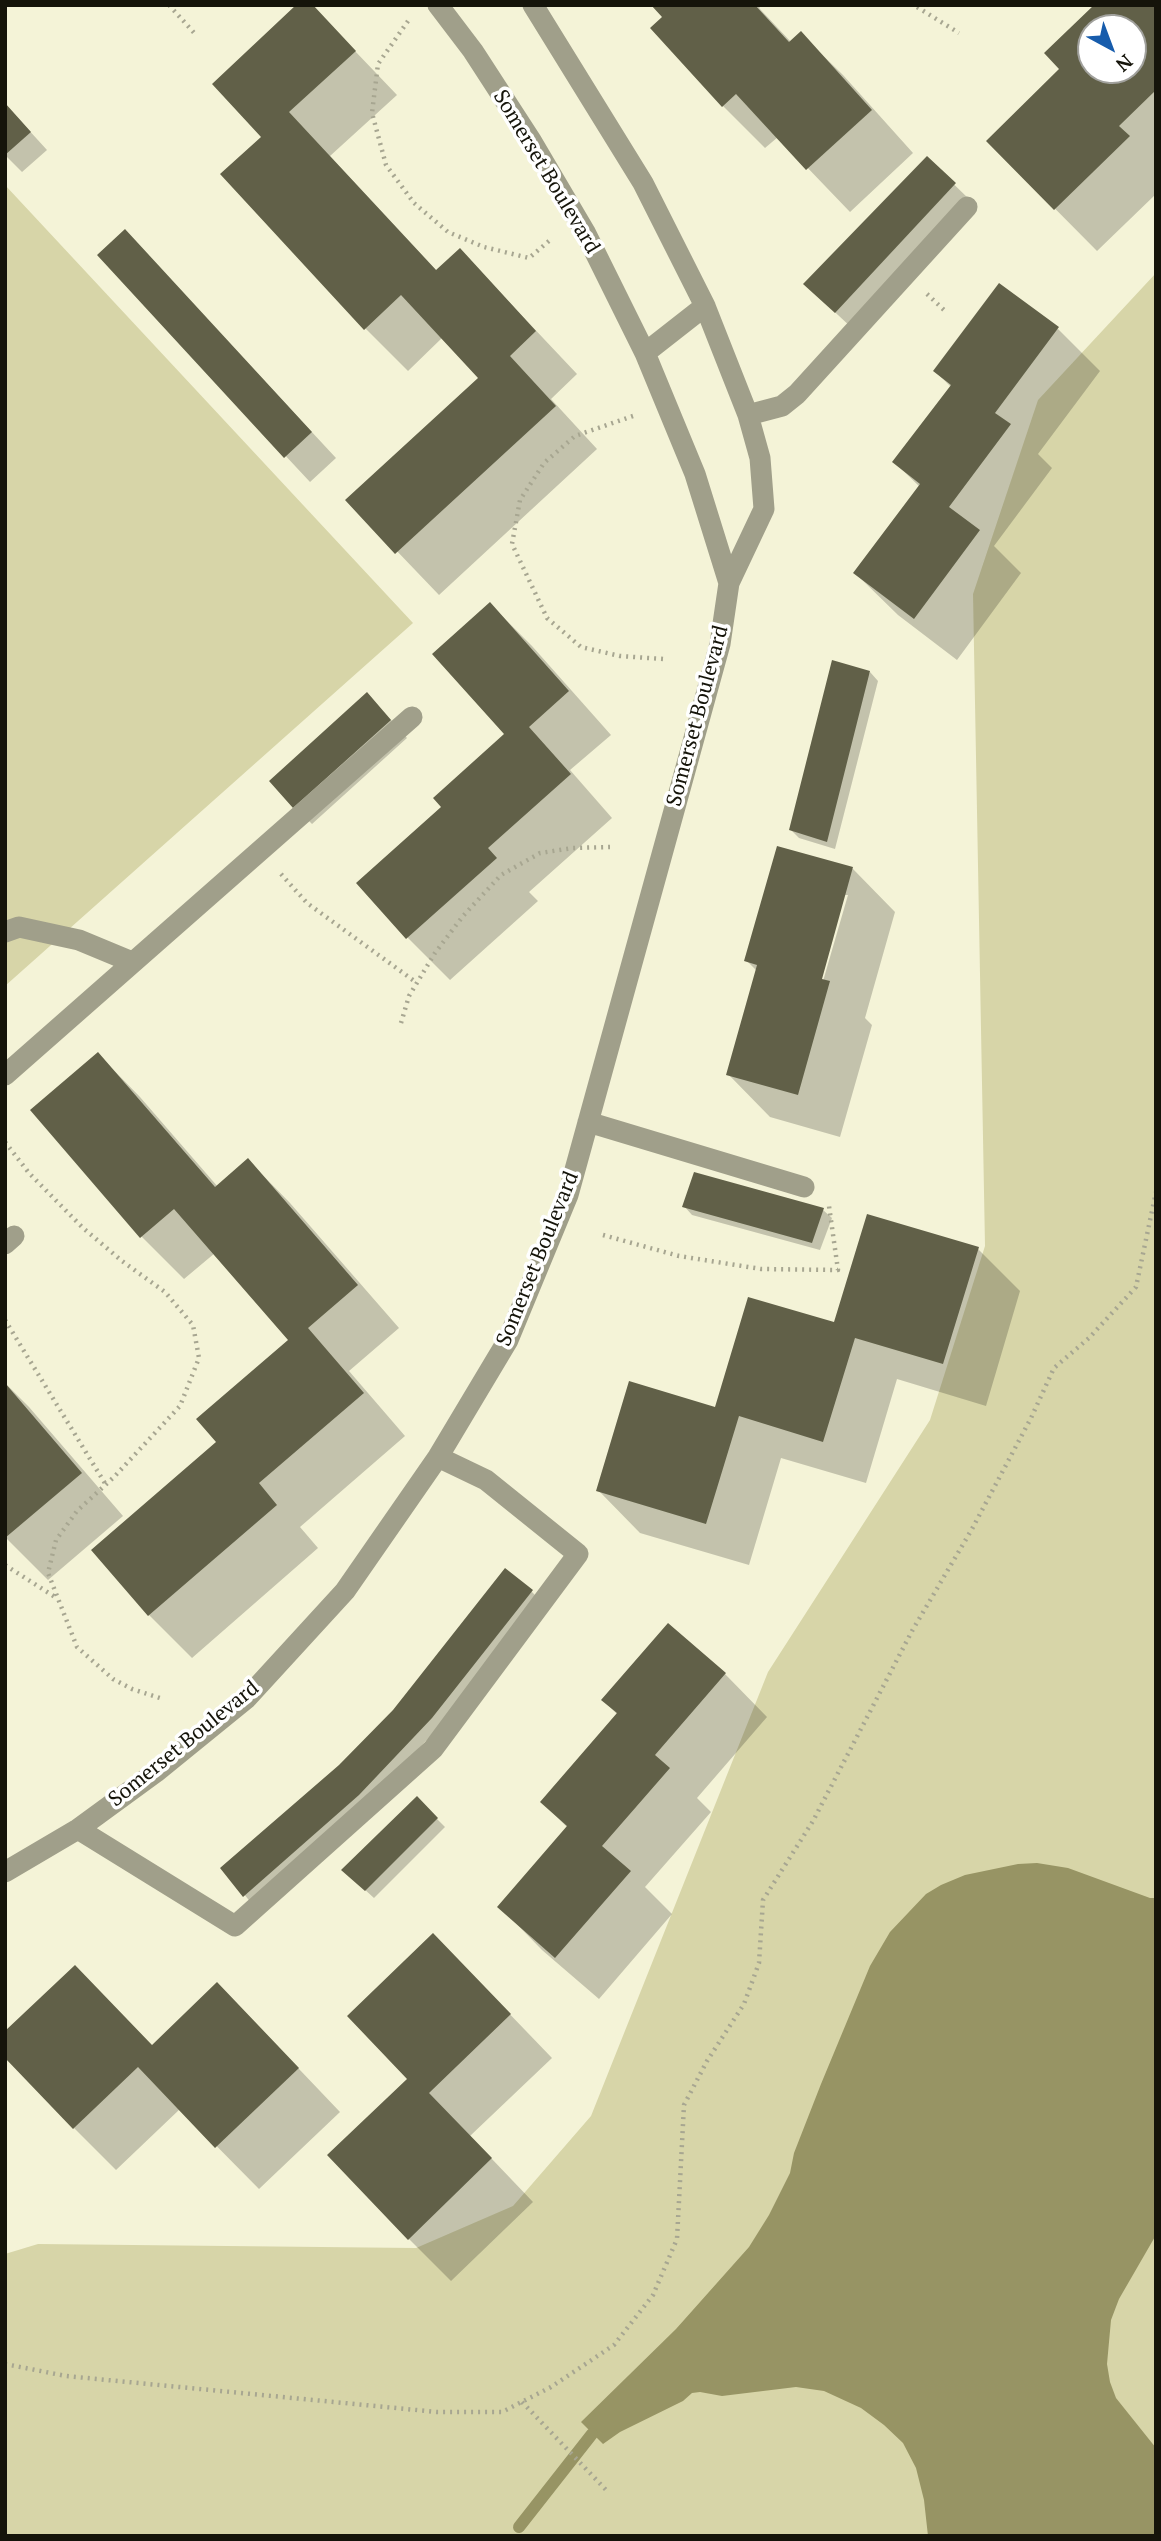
<!DOCTYPE html>
<html>
<head>
<meta charset="utf-8">
<style>
	body { margin:0 }
	#map { position:relative; width:1161px; height:2541px; overflow:hidden; background:#f4f3d7; font-family:"PT Serif",serif }
	canvas { display:block }
	.frame { position:absolute; inset:0; border:7px solid #15140a; pointer-events:none }
	.north { position:absolute; left:1077px; top:14px; width:70px; height:70px; box-sizing:border-box; background:#fff; border:2px solid #a1a19d; border-radius:50%; rotate:139deg; font-size:19px; font-weight:700; line-height:28px; text-align:center; color:#15140a }
	.north::after { content:''; display:block; margin:auto; width:24px; height:32px; background:#175cac; clip-path:polygon(50% 0,100% 100%,50% 72%,0 100%) }
</style>
</head>
<body>
<div id="map">
<canvas width="1161" height="2541"></canvas>
<div class="frame"></div>
<div class="north">N</div>
</div>
<script>
const context = document.querySelector('canvas').getContext('2d');
context.lineJoin = 'round';
function fillPath(path, color) { context.fillStyle = color; context.fill(path, 'evenodd'); }
const poly = rows => new Path2D(rows.map(r => 'M' + r).join(''));
function stroke(path, color, width, dash) { context.strokeStyle = color; context.lineWidth = width; context.lineCap = dash ? 'butt' : 'round'; context.setLineDash(dash || []); context.stroke(path); }
function write(font, color, halo, rows, align = 'center') {
  context.font = font + ' "PT Serif",serif'; context.lineWidth = 7; context.setLineDash([]); context.textBaseline = 'middle'; context.strokeStyle = halo; context.fillStyle = color; for (const [text, x, y, turn = 0] of rows) {
    context.save(); context.translate(x, y); context.rotate((+turn || 0) * Math.PI / 180); context.textAlign = isNaN(turn) ? turn : align; if (halo) context.strokeText(text, 0, 0); context.fillText(text, 0, 0); context.restore();
  }
}
fillPath(poly([
	[5,185,413,623,5,986],
	[1156,273,1156,2536,5,2536,5,2254,38,2244,416,2248,513,2206,591,2116,768,1672,930,1420,985,1246,973,594,1038,400]
]), '#d7d5a8');
fillPath(poly([
	[1037,1863,1068,1868,1150,1898,1156,1898,1156,2235,1119,2299,1111,2320,1107,2364,1110,2382,1116,2398,1156,2448,1156,2536,928,2536,924,2500,916,2468,903,2443,884,2425,861,2408,824,2391,796,2387,722,2396,700,2392,692,2393,683,2401,620,2432,603,2444,581,2422,676,2329,749,2247,769,2215,790,2173,794,2153,821,2084,870,1966,890,1932,926,1894,941,1885,965,1875,1018,1864]
]), '#979464');
fillPath(poly([
	[311,5,397,95,330,156,437,271,460,250,577,374,551,399,597,449,439,595,348,500,480,378,443,337,408,371,365,328,264,137],
	[654,5,762,5,759,8,791,42,800,33,843,75,913,153,850,212,778,137,765,148,723,106,665,18],
	[1096,5,1156,5,1156,194,1097,251,988,141,1062,69],
	[1091,28,1133,28,1133,70,1091,70],
	[5,104,47,150,22,172,5,155],
	[927,158,972,202,853,329,823,301],
	[125,231,336,458,310,482,99,256],
	[1058,329,1100,371,1038,454,1052,468,994,546,1021,573,957,660,898,615,855,573,920,487,894,462,951,387,935,371],
	[490,604,532,646,611,735,570,770,612,818,529,892,538,901,450,980,408,938,359,884,443,808,507,735],
	[870,672,878,681,835,849,799,838,791,830],
	[384,712,407,738,312,824,295,807],
	[778,848,853,869,895,912,865,1018,872,1025,840,1137,770,1117,728,1074,757,971,746,960],
	[844,895,848,895,821,988,818,987],
	[98,1054,140,1097,218,1187,248,1160,290,1203,399,1328,349,1371,405,1436,300,1527,318,1548,192,1658,149,1615,93,1550,219,1442,291,1340,215,1253,184,1279,142,1237,32,1111],
	[684,1206,823,1210,832,1218,820,1250,692,1215],
	[978,1249,1020,1291,986,1406,897,1379,866,1483,781,1458,749,1565,640,1533,598,1490,835,1324],
	[5,1383,29,1407,123,1516,48,1580,5,1537],
	[531,1591,540,1600,440,1726,367,1803,252,1904,223,1868,340,1766],
	[725,1674,767,1717,697,1798,711,1812,645,1887,672,1914,599,1999,542,1950,500,1907,568,1828,542,1802,618,1715,603,1700],
	[417,1799,445,1827,374,1898,352,1878],
	[475,1978,552,2058,470,2136,533,2202,451,2281,409,2239,410,2079],
	[259,2027,340,2112,259,2189,180,2109,116,2170,74,2128,153,2047]
]), '#0003');
stroke(poly([
	[519,2527,592,2434]
]), '#979464', 12);
fillPath(poly([
	[296,5,313,5,356,51,289,112,436,270,460,248,536,331,510,356,556,406,395,554,345,500,478,378,401,295,364,330,220,174,261,137,212,84],
	[651,5,755,5,789,42,801,31,872,110,806,170,736,94,722,107,650,28,662,17],
	[1094,5,1156,5,1156,90,1119,126,1130,136,1054,210,986,141,1059,69,1044,53],
	[1091,28,1133,28,1133,70,1091,70],
	[5,103,31,132,5,155],
	[927,156,956,183,835,313,803,284],
	[125,229,312,432,284,458,97,255],
	[999,283,1059,327,995,413,1011,424,949,507,980,530,914,619,853,573,920,484,892,462,951,385,933,371],
	[490,602,569,691,529,727,571,774,488,848,497,858,406,939,356,883,441,807,433,798,504,734,432,654],
	[832,660,870,671,827,842,789,830],
	[367,692,391,720,293,808,269,781],
	[777,846,853,867,822,979,830,981,798,1095,726,1075,757,965,744,961],
	[98,1052,215,1187,248,1158,358,1285,308,1328,364,1393,259,1483,277,1505,148,1616,91,1550,216,1442,196,1419,288,1340,174,1209,140,1238,30,1110],
	[694,1172,824,1208,812,1243,682,1207],
	[867,1214,979,1247,943,1364,855,1338,823,1442,739,1416,706,1524,596,1491,629,1381,715,1407,748,1297,834,1322],
	[5,1383,82,1473,5,1538],
	[505,1568,533,1590,432,1718,359,1795,243,1897,220,1868,339,1765,393,1710],
	[668,1623,726,1673,655,1755,670,1768,602,1846,631,1871,555,1958,497,1907,567,1826,540,1802,617,1713,601,1700],
	[417,1796,438,1818,365,1891,341,1870],
	[433,1933,511,2014,429,2093,492,2158,408,2240,327,2155,407,2079,347,2016],
	[75,1965,152,2045,217,1982,299,2068,215,2148,138,2067,73,2129,5,2058,5,2031]
]), '#616048');
stroke(poly([
	[169,5,196,35],
	[917,7,959,33],
	[408,21,378,64,372,113,386,165,414,203,448,232,484,247,529,258,549,241],
	[927,294,944,310],
	[633,416,575,436,544,463,520,500,512,544,547,618,581,647,620,656,663,659],
	[281,874,307,903,417,983],
	[401,1023,409,996,435,953,463,916,501,875,540,853,573,848,610,847],
	[5,1142,29,1173,83,1228,122,1261,165,1292,193,1325,199,1358,180,1406,114,1477,77,1511,56,1540,48,1573,77,1647,113,1679,132,1689,163,1699],
	[603,1235,679,1256,761,1269,838,1270,829,1206],
	[5,1320,106,1485],
	[5,1565,55,1597],
	[5,2364,66,2376,437,2412,502,2412,551,2387,614,2345,653,2295,677,2239,684,2105,707,2061,744,2004,759,1963,763,1900,813,1821,912,1631,972,1529,1031,1418,1054,1368,1089,1338,1136,1287,1156,1192],
	[522,2402,608,2492]
]), '#a7a691', 4.5, [2, 5]);
stroke(poly([
	[438,5,473,51,532,142,585,232,645,353,695,474,729,583],
	[645,353,705,306],
	[748,415,782,406,797,394,967,207],
	[5,932,19,927,79,940,132,962],
	[5,1075,412,717],
	[588,1122,804,1187],
	[5,1244,14,1236],
	[78,1829,235,1926,433,1749,578,1554,486,1480,438,1457],
	[5,1872,78,1829,156,1772,247,1698,345,1591,438,1457,508,1340,568,1195,720,644,729,583,764,509,760,458,748,415,705,306,643,183,533,5]
]), '#a09f8a', 21);
write('21px', '#15140a', '#fff', [
	["Somerset Boulevard",546,172,59],
	["Somerset Boulevard",698,716,-75],
	["Somerset Boulevard",538,1259,-68],
	["Somerset Boulevard",184,1744,-39]
]);
</script>
</body>
</html>
